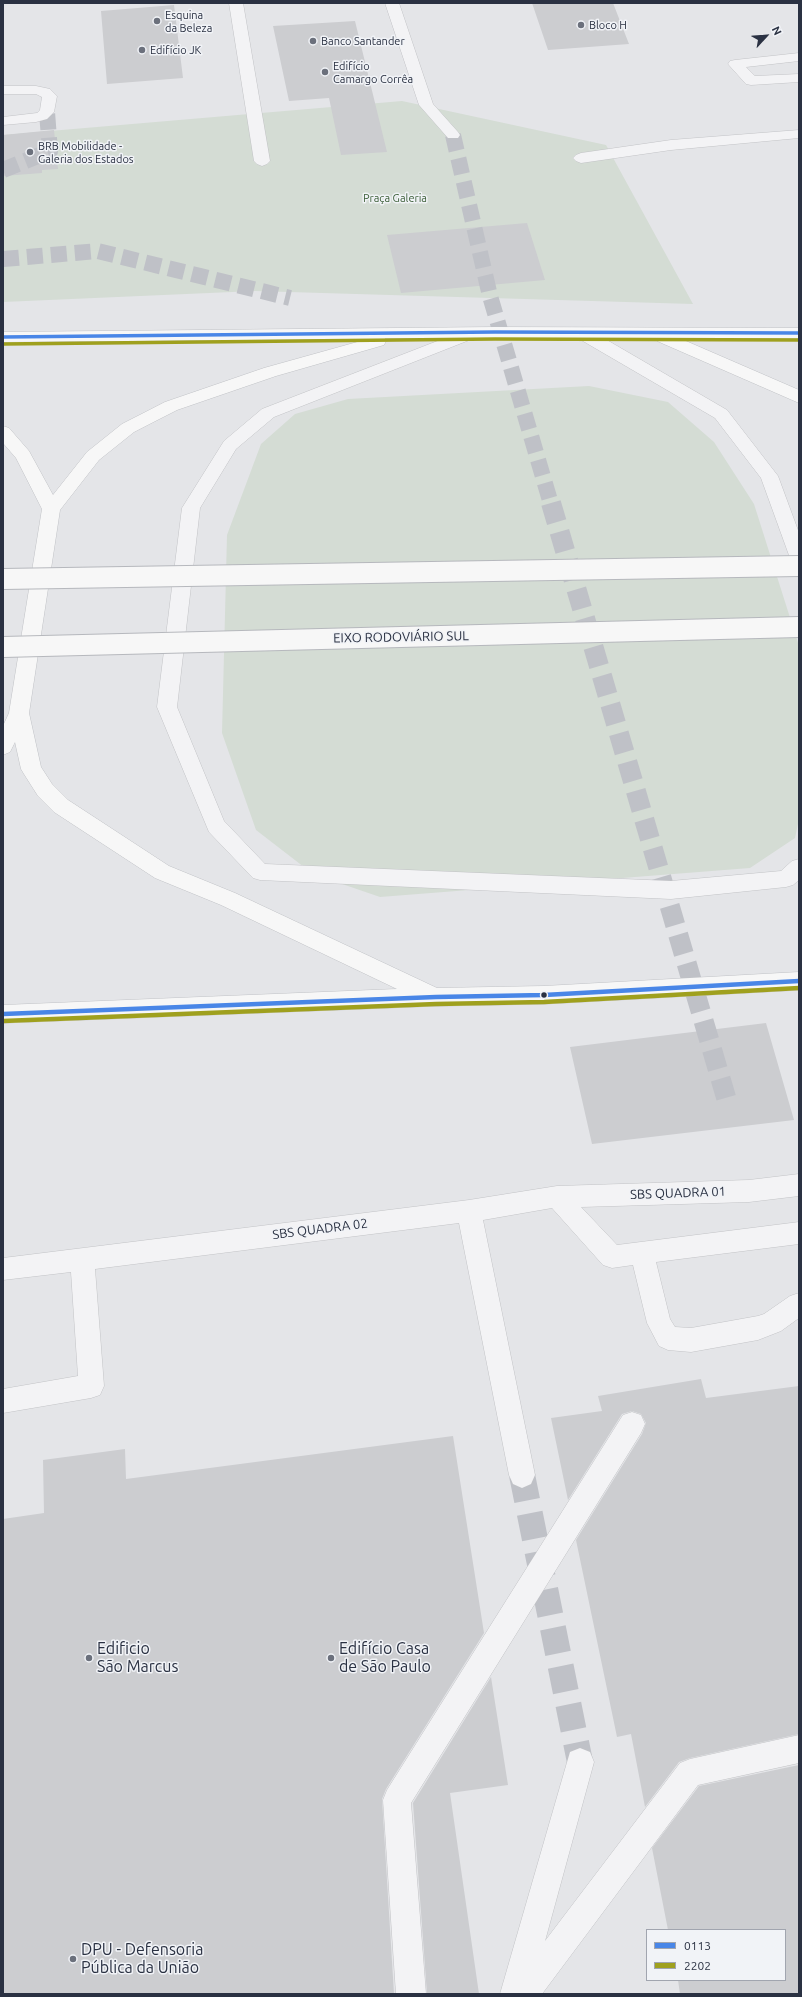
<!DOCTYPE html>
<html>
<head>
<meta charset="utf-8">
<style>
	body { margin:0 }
	#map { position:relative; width:802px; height:1997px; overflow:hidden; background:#e4e5e8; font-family:Ubuntu,sans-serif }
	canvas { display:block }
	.frame { position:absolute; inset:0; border:4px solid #2a3142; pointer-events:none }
	.legend { position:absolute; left:646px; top:1929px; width:140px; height:52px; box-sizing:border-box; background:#f1f3f7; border:1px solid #a1a5af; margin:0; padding:5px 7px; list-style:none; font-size:12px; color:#2a3142 }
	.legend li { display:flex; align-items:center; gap:8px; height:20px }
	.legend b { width:20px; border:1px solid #a1a5af }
	.north { position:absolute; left:746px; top:16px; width:40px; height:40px; -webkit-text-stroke:3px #f1f3f7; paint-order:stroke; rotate:64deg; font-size:11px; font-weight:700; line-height:16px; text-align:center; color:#2a3142 }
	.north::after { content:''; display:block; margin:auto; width:14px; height:18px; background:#2a3142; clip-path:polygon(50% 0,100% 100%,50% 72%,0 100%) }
</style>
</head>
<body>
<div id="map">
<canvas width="802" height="1997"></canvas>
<div class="frame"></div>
<ul class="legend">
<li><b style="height:5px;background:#4986e7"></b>0113</li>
<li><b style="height:5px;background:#9fa01e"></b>2202</li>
</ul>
<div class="north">N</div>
</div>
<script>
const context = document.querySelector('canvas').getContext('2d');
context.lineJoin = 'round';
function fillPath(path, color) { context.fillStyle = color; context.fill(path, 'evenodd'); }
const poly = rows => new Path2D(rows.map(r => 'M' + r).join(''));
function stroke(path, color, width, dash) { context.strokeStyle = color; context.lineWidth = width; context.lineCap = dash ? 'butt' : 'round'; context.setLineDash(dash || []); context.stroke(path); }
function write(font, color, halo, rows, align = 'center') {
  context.font = font + ' Ubuntu,sans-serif'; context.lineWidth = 3; context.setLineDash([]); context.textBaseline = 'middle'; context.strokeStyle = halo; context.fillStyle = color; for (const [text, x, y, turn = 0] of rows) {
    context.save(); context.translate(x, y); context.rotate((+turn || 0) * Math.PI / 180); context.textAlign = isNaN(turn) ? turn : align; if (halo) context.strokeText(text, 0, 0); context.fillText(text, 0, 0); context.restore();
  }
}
fillPath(poly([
	[402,101,606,145,693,304,255,291,3,302,3,135],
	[589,386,668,402,714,442,754,504,799,646,799,819,795,838,750,868,380,897,313,874,256,830,222,733,227,535,261,444,295,414,348,399]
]), '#d4dcd4');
fillPath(poly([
	[532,3,613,3,629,44,548,50],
	[174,5,183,78,107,84,101,11],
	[355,21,387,152,341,155,329,98,289,101,273,26],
	[54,130,58,169,42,170,42,173,3,176,3,135],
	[527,223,545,280,401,293,387,235],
	[766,1023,794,1120,592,1144,570,1047],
	[701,1379,706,1398,799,1386,799,1734,690,1758,679,1762,645,1807,631,1734,617,1737,576,1540,642,1434,646,1423,641,1414,632,1411,622,1414,568,1500,551,1418,602,1411,598,1396],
	[453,1436,484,1633,386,1789,382,1799,394,1994,3,1994,3,1519,44,1513,43,1460,125,1449,126,1479],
	[491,1677,508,1785,450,1793,479,1994,427,1994,413,1803],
	[799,1765,799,1994,680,1994,678,1980,785,1980,785,1930,668,1930,652,1848,699,1786]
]), '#cccdd0');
stroke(poly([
	[453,135,490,296,551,504],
	[3,170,50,151,47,112],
	[3,259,98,251,290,298]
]), '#bfc1c7', 16, [16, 8]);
stroke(poly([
	[551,503,728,1104]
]), '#bfc1c7', 20, [20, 10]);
stroke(poly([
	[522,1475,580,1762]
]), '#bfc1c7', 26, [26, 13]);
const minor = poly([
	[229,3,243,3,270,161,267,164,262,166,257,164,254,161,229,3],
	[385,3,399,3,433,104,458,132,460,135,458,138,448,138,419,105,385,3],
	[799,53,799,61,746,67,755,76,799,74,799,82,751,85,746,84,728,64,730,61,735,60,799,53],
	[3,86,36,86,50,89,57,96,54,112,47,119,36,122,3,125,3,117,37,113,40,110,42,97,36,94,3,94,3,86],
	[799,130,799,138,671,150,581,163,576,161,573,158,576,155,581,153,671,140,799,130],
	[471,328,477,329,479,333,477,337,274,417,236,449,200,508,177,707,224,821,265,864,671,881,781,871,792,861,799,859,799,880,793,885,786,887,671,899,260,880,253,878,209,832,157,707,182,508,224,441,262,409,471,328],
	[582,328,588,329,727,410,778,476,799,533,799,564,792,563,790,558,761,478,715,418,576,337,574,333,576,329,582,328],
	[799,1174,799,1196,749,1202,581,1207,617,1245,799,1222,799,1244,656,1262,670,1319,675,1327,691,1328,758,1316,764,1314,790,1296,799,1293,799,1318,781,1331,758,1340,691,1352,668,1350,659,1346,647,1323,633,1265,612,1268,603,1265,552,1208,483,1220,535,1475,531,1484,522,1488,513,1484,509,1475,459,1223,95,1269,104,1386,100,1395,91,1398,3,1413,3,1389,78,1376,71,1272,3,1280,3,1258,469,1200,557,1186,749,1180,799,1174],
	[632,1412,641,1415,645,1424,641,1433,411,1803,426,1994,396,1994,383,1800,387,1790,623,1415,632,1412],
	[799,1735,799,1763,698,1785,542,1994,500,1994,570,1752,580,1748,590,1752,594,1762,545,1941,680,1763,690,1759,799,1735]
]);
const major = poly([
	[495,327,799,328,799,338,679,338,799,390,799,403,657,341,655,338,385,338,386,341,384,345,276,376,177,410,134,432,99,460,60,510,29,713,41,767,52,784,68,800,169,866,235,893,437,988,544,986,799,972,799,990,544,1004,436,1006,3,1023,3,1005,397,989,221,905,155,878,54,812,38,796,24,774,21,769,15,742,10,752,3,755,3,726,9,713,42,509,16,458,3,443,3,426,9,428,29,451,53,495,87,452,122,424,165,402,264,368,368,339,3,342,3,332,495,327]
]);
stroke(minor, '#c2c3c6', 1);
stroke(major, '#c0c2c6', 1);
fillPath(minor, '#f3f3f5');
fillPath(major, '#f7f7f7');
const highwayBridge = poly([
	[3,579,799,566],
	[3,647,799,627]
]);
stroke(highwayBridge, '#b6b8bd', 22, []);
stroke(highwayBridge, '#f7f7f7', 20);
stroke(poly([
	[3,337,495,332,799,333]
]), '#4986e7', 3.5);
stroke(poly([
	[3,1014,436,997,544,995,799,981]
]), '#4986e7', 4.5);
stroke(poly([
	[3,344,495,339,799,340]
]), '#9fa01e', 3.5);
stroke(poly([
	[3,1021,436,1004,544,1002,799,988]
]), '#9fa01e', 4.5);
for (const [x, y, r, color] of [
	[157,21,4,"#6b707c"],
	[581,25,4,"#6b707c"],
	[313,41,4,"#6b707c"],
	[142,50,4,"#6b707c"],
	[325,72,4,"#6b707c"],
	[30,152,4,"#6b707c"],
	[544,995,3.5,"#2a3142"],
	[89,1658,4,"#6b707c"],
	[331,1658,4,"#6b707c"],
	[73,1959,4,"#6b707c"]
]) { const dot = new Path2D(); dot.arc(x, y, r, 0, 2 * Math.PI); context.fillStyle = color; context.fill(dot); stroke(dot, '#f1f3f7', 1.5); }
write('11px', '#2a3142', '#f1f3f7', [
	["Esquina",165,15],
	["da Beleza",165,28],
	["Bloco H",589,25],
	["Banco Santander",321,41],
	["Edifício JK",150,50],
	["Edifício",333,66],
	["Camargo Corrêa",333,79],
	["BRB Mobilidade -",38,146],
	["Galeria dos Estados",38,159]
], 'left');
write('11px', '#3b5e37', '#f1f3f7', [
	["Praça Galeria",395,198]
]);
write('13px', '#2a3142', '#f1f3f7', [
	["EIXO RODOVIÁRIO SUL",401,637,-1],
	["SBS QUADRA 01",678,1193,-2],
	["SBS QUADRA 02",320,1229,-7]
]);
write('16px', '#2a3142', '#f1f3f7', [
	["Edificio",97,1649],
	["São Marcus",97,1667],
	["Edifício Casa",339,1649],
	["de São Paulo",339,1667],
	["DPU - Defensoria",81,1950],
	["Pública da União",81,1968]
], 'left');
</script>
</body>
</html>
